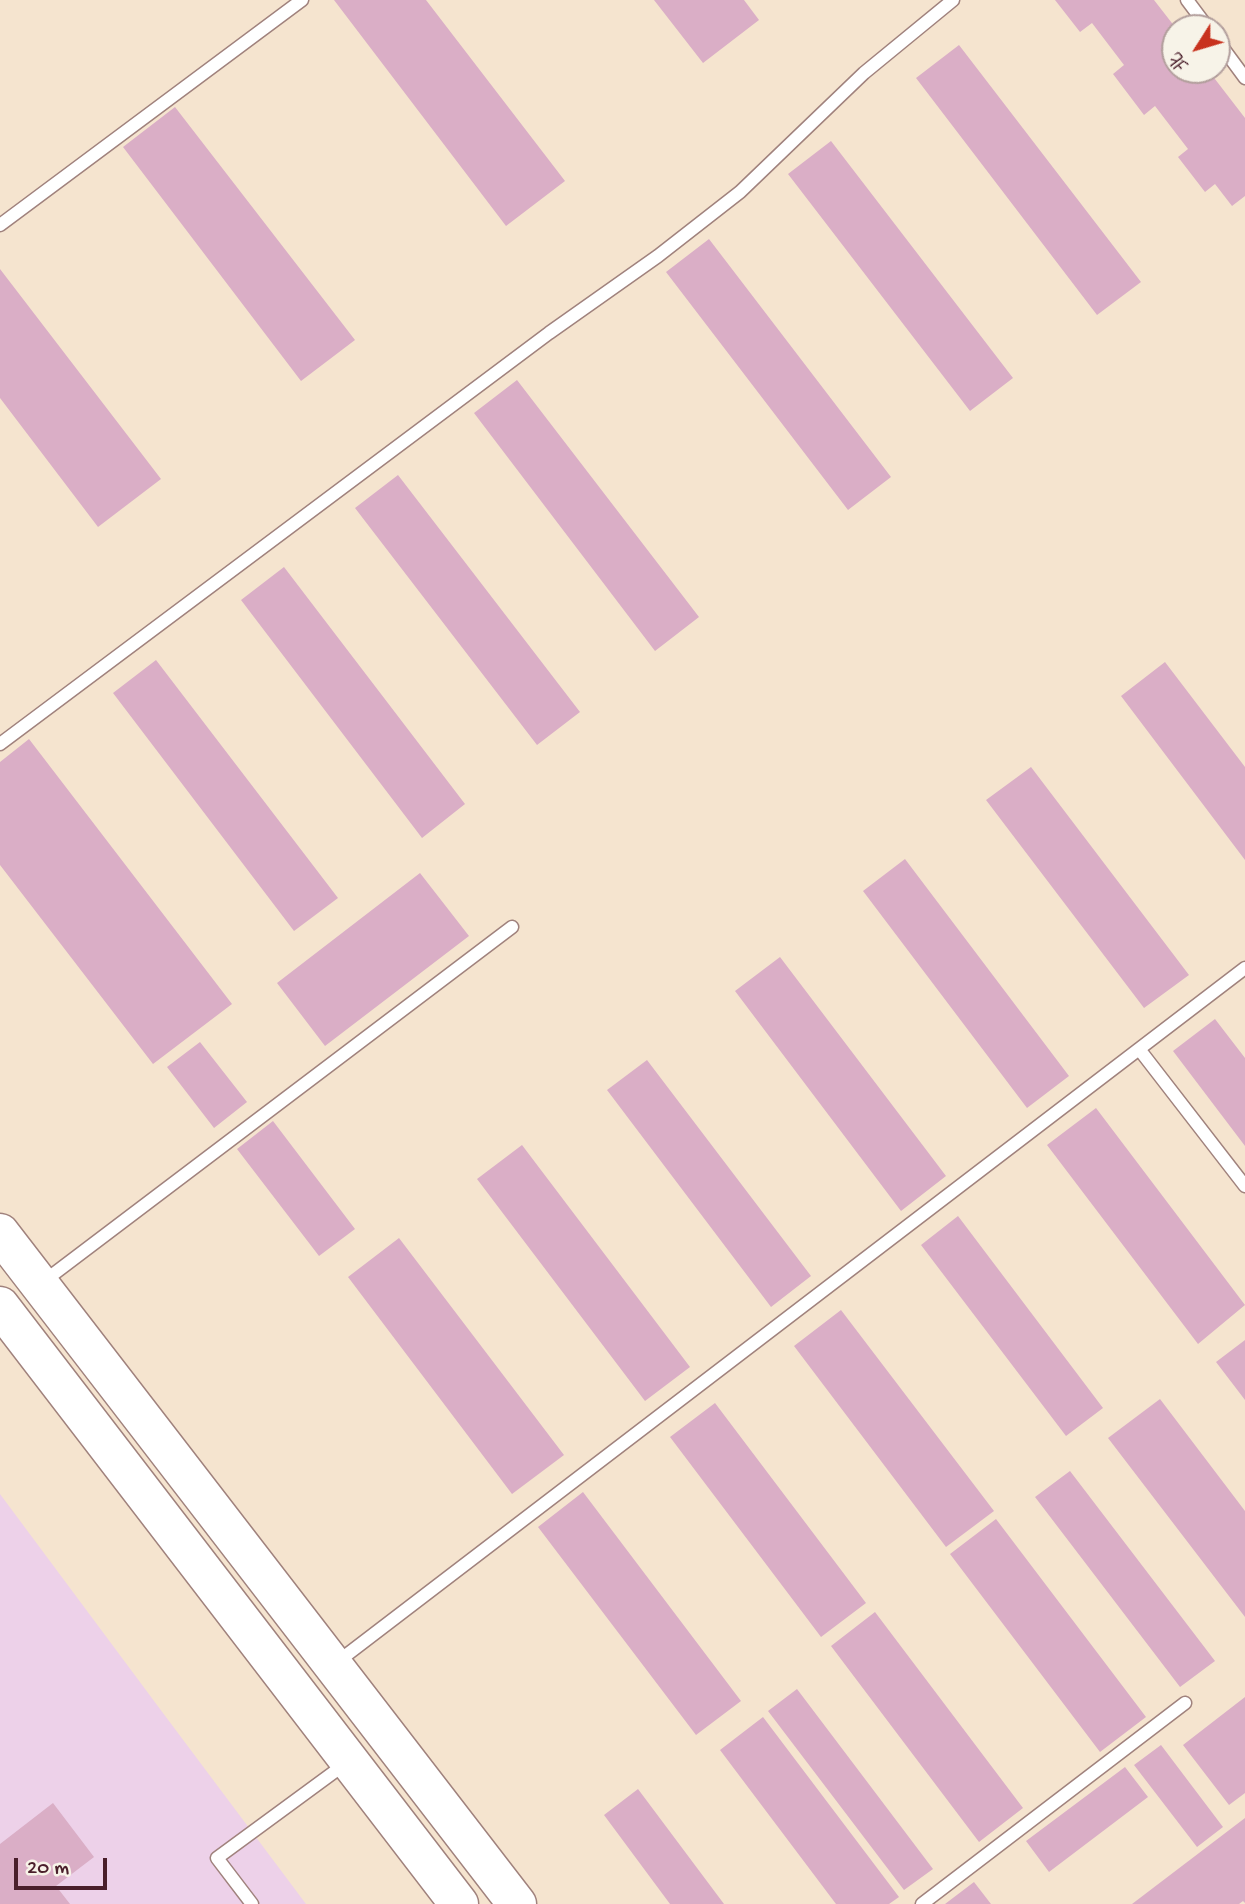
<!DOCTYPE html>
<html>
<head>
<meta charset="utf-8">
<style>
	body { margin:0 }
	#map { position:relative; width:1245px; height:1904px; overflow:hidden; background:#f5e4cf; font-family:"Gochi Hand","LXGW WenKai TC",sans-serif }
	canvas { display:block }
	.north { position:absolute; left:1161px; top:14px; width:70px; height:70px; box-sizing:border-box; background:#f7f3e8; border:2px solid #b29e9c; border-radius:50%; rotate:233deg; font-size:19px; font-weight:700; line-height:28px; text-align:center; color:#4a1f2b }
	.north::after { content:''; display:block; margin:auto; width:24px; height:32px; background:#c8321e; clip-path:polygon(50% 0,100% 100%,50% 72%,0 100%) }
	.scale { position:absolute; left:14px; top:1858px; width:93px; height:32px; box-sizing:border-box; border:4px solid #4a1f2b; border-top:0; padding-left:9px; font-size:21px; line-height:24px; white-space:nowrap; color:#4a1f2b; -webkit-text-stroke:5px #f7f3e8; paint-order:stroke }
</style>
</head>
<body>
<div id="map">
<canvas width="1245" height="1904"></canvas>
<div class="north">北</div>
<div class="scale">20 m</div>
</div>
<script>
const context = document.querySelector('canvas').getContext('2d');
context.lineJoin = 'round';
function fillPath(path, color) { context.fillStyle = color; context.fill(path, 'evenodd'); }
const poly = rows => new Path2D(rows.map(r => 'M' + r).join(''));
function stroke(path, color, width, dash) { context.strokeStyle = color; context.lineWidth = width; context.lineCap = dash ? 'butt' : 'round'; context.setLineDash(dash || []); context.stroke(path); }
fillPath(poly([
	[0,1494,160,1709,306,1904,0,1904]
]), '#edd1e9');
fillPath(poly([
	[334,0,426,0,565,181,506,226],
	[654,0,744,0,759,20,703,63],
	[1055,0,1154,0,1175,27,1175,70,1208,70,1245,118,1245,196,1232,206,1215,184,1205,192,1178,157,1188,149,1155,106,1144,115,1113,74,1124,65,1092,23,1080,32],
	[959,45,1141,282,1097,315,916,78],
	[175,107,355,340,301,381,123,147],
	[831,141,1013,378,970,411,788,174],
	[709,239,891,477,848,510,666,272],
	[0,269,161,479,98,527,0,398],
	[517,380,699,617,655,651,474,413],
	[398,475,580,712,537,745,355,508],
	[284,567,465,804,422,838,241,600],
	[156,660,338,898,294,931,113,693],
	[1165,662,1245,767,1245,860,1121,696],
	[29,739,232,1004,153,1064,0,865,0,762],
	[1031,767,1189,975,1144,1008,986,800],
	[905,859,1069,1076,1027,1108,863,891],
	[420,873,469,936,325,1046,277,983],
	[780,957,946,1176,901,1211,735,991],
	[1215,1019,1245,1058,1245,1146,1173,1051],
	[200,1042,247,1102,214,1128,167,1067],
	[647,1060,811,1276,771,1307,607,1090],
	[1096,1108,1245,1305,1198,1344,1047,1145],
	[273,1121,355,1229,319,1256,237,1149],
	[522,1145,690,1367,645,1401,477,1179],
	[958,1216,1103,1408,1066,1436,921,1245],
	[399,1238,564,1455,512,1494,348,1277],
	[841,1310,994,1511,946,1547,794,1346],
	[1245,1340,1245,1400,1216,1362],
	[1160,1399,1245,1511,1245,1617,1108,1438],
	[715,1403,866,1603,821,1637,670,1437],
	[1070,1471,1215,1661,1180,1687,1035,1497],
	[583,1492,741,1701,696,1735,538,1527],
	[996,1519,1146,1717,1100,1752,950,1554],
	[875,1612,1023,1808,979,1842,831,1646],
	[797,1689,933,1869,904,1890,768,1711],
	[1245,1697,1245,1793,1229,1805,1183,1745],
	[763,1717,899,1897,889,1904,836,1904,720,1750],
	[1161,1745,1223,1827,1197,1847,1134,1765],
	[1125,1767,1148,1797,1049,1872,1026,1841],
	[638,1789,724,1904,670,1904,604,1815],
	[53,1803,94,1857,56,1886,70,1904,0,1904,0,1844],
	[1245,1818,1245,1903,1243,1901,1239,1904,1132,1904],
	[974,1882,991,1904,945,1904]
]), '#daaec6');
const lane = poly([
	[1187,0,1208,28],
	[1217,40,1245,78],
	[0,225,302,0],
	[0,744,549,333,658,256,740,192,864,73,953,0],
	[1139,1049,1245,1186],
	[43,1282,512,927],
	[336,1663,1245,968],
	[252,1904,217,1858,345,1764],
	[922,1904,1185,1703]
]);
const primary = poly([
	[0,1233,517,1904],
	[0,1306,459,1904]
]);
stroke(lane, '#a0827d', 15);
stroke(primary, '#a0827d', 41);
stroke(lane, '#fff', 12);
stroke(primary, '#fff', 38);
</script>
</body>
</html>
